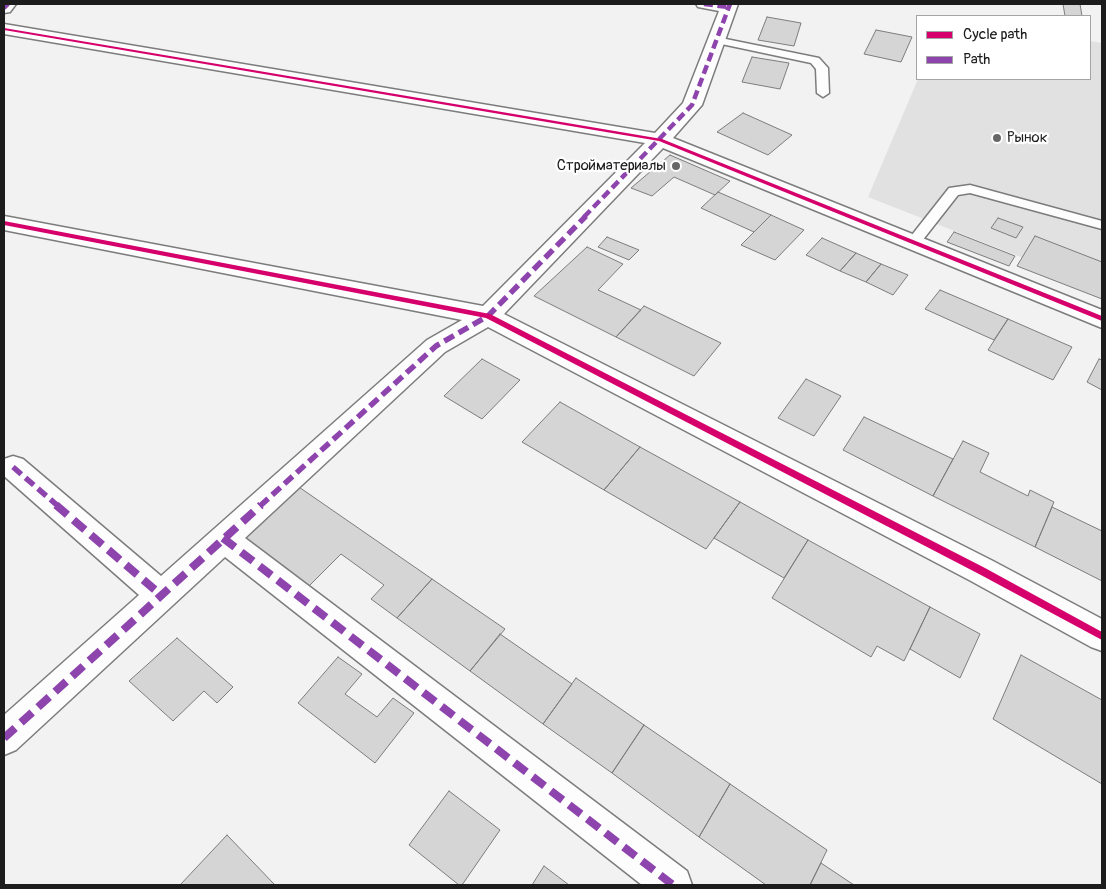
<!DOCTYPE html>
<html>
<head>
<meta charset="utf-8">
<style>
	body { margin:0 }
	#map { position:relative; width:1106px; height:889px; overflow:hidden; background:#f2f2f2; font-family:Pangolin,sans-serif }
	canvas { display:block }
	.frame { position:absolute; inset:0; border:5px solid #1c1c1c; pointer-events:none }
	.legend { position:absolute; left:916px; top:15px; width:175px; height:65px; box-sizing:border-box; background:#fff; border:1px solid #a4a4a4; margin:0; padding:6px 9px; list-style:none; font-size:15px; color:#1c1c1c }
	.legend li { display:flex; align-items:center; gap:10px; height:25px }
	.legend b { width:25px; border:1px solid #a4a4a4 }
</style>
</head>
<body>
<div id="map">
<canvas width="1106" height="889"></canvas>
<div class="frame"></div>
<ul class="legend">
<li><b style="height:6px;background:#d6006c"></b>Cycle path</li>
<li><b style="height:6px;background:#8e44ad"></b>Path</li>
</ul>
</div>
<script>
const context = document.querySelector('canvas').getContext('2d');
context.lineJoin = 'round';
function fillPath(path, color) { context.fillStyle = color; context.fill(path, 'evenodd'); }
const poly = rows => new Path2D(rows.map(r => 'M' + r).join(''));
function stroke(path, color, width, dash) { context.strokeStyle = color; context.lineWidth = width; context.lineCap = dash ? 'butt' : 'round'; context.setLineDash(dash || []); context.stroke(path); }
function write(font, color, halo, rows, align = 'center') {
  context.font = font + ' Pangolin,sans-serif'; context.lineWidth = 4.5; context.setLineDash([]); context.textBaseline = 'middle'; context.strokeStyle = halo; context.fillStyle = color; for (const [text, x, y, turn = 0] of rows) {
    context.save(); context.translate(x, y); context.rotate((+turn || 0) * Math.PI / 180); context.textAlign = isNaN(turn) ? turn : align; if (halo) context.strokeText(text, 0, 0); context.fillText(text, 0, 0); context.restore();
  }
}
fillPath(poly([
	[1090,41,1102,43,1102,289,868,197,918,79,1090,79]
]), '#e1e1e1');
const building = poly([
	[1063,4,1080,4,1082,16,1065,16,1063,4],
	[767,17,801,23,794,46,758,40,767,17],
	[876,30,912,37,901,62,864,54,876,30],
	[752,57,789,63,780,89,742,82,752,57],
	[743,113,792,135,768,155,717,132,743,113],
	[670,155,730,181,715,195,674,177,652,196,631,188,670,155],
	[718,192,771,215,754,232,701,208,718,192],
	[771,215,804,230,775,260,741,245,771,215],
	[998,218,1023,227,1016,238,991,228,998,218],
	[954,232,1015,256,1009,266,947,242,954,232],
	[1035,236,1102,262,1102,299,1017,266,1035,236],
	[607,237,639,250,629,260,598,247,607,237],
	[822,238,856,253,840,271,806,255,822,238],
	[587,247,623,264,598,290,641,310,616,337,534,296,587,247],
	[856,253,881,264,866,282,840,271,856,253],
	[881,264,908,275,893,295,866,282,881,264],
	[940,290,1008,319,994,340,925,309,940,290],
	[644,306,721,343,694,376,616,337,644,306],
	[1008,319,1072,347,1053,380,988,350,1008,319],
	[482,359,520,380,482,419,444,396,482,359],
	[1099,359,1102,360,1102,390,1087,382,1099,359],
	[806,379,841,396,814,436,778,418,806,379],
	[560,402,640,447,604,490,522,442,560,402],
	[864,417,953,459,933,496,843,450,864,417],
	[963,441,989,453,980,472,1028,496,1030,490,1054,502,1035,547,933,496,963,441],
	[640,447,740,502,706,549,604,490,640,447],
	[296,485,432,579,397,618,371,599,384,585,341,554,304,591,236,540,296,485],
	[740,502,808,540,784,578,714,538,740,502],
	[1052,507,1102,531,1102,581,1035,547,1052,507],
	[808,540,930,607,904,661,877,646,871,657,772,598,808,540],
	[432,579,505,629,470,671,397,618,432,579],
	[930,607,980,634,960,678,910,649,930,607],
	[500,634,572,684,543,724,470,671,500,634],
	[177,638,233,687,217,703,204,691,173,721,129,681,177,638],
	[1021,655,1102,700,1102,784,993,719,1021,655],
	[338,657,362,674,345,694,377,717,393,698,414,713,375,763,298,703,338,657],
	[576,678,644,725,612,773,543,724,576,678],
	[644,725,730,784,699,837,612,773,644,725],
	[730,784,827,850,810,885,766,885,699,837,730,784],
	[449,791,500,830,462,885,459,885,409,845,449,791],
	[227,835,275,885,180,885,227,835],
	[821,863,854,885,810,885,821,863],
	[544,866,569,885,532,885,544,866]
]);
fillPath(building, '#d5d5d5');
stroke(building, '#7c7c7c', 1);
const lane = poly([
	[716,37,819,58,828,68,829,93,823,97,817,93,816,69,811,63,712,42,710,40,716,37],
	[970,185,1102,221,1102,229,970,193,958,195,918,246,908,246,906,243,908,240,949,188,970,185]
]);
const street = poly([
	[4,4,16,4,10,12,4,13,4,4],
	[696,4,738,4,702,105,673,138,1102,310,1102,328,663,148,504,314,993,561,1102,619,1102,651,1091,647,971,581,488,327,445,352,245,538,687,871,692,885,642,885,225,557,16,750,4,755,4,715,139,595,4,476,4,459,13,456,23,459,161,576,427,340,462,320,4,230,4,216,483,306,645,143,4,34,4,24,655,133,683,103,719,11,698,7,696,4]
]);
stroke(lane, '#7c7c7c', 3);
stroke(street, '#7c7c7c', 3);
fillPath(lane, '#fdfdfd');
fillPath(street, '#fdfdfd');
stroke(poly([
	[704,4,728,7],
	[4,8,8,4],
	[584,217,692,105,730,4]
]), '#8e44ad', 4.5, [9, 4.5]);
stroke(poly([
	[13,467,58,506],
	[260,506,436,346,488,316,586,216]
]), '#8e44ad', 5.5, [11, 5.5]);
stroke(poly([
	[56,505,161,595],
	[223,538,673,885],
	[4,738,261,505]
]), '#8e44ad', 8, [15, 8]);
fillPath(poly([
	[4,28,662,139,1102,316,1102,321,659,141,4,30,4,28],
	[4,221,490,314,985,568,1102,632,1102,640,979,574,486,318,4,225,4,221]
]), '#d6006c');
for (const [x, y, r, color] of [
	[997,138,5,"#676767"],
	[676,166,5,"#676767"]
]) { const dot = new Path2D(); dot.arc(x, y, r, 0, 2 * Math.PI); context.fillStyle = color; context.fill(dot); stroke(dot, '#fff', 2); }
write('15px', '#1c1c1c', '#fff', [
	["Рынок",1007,138],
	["Стройматериалы",666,166,"right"]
], 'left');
</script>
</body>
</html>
